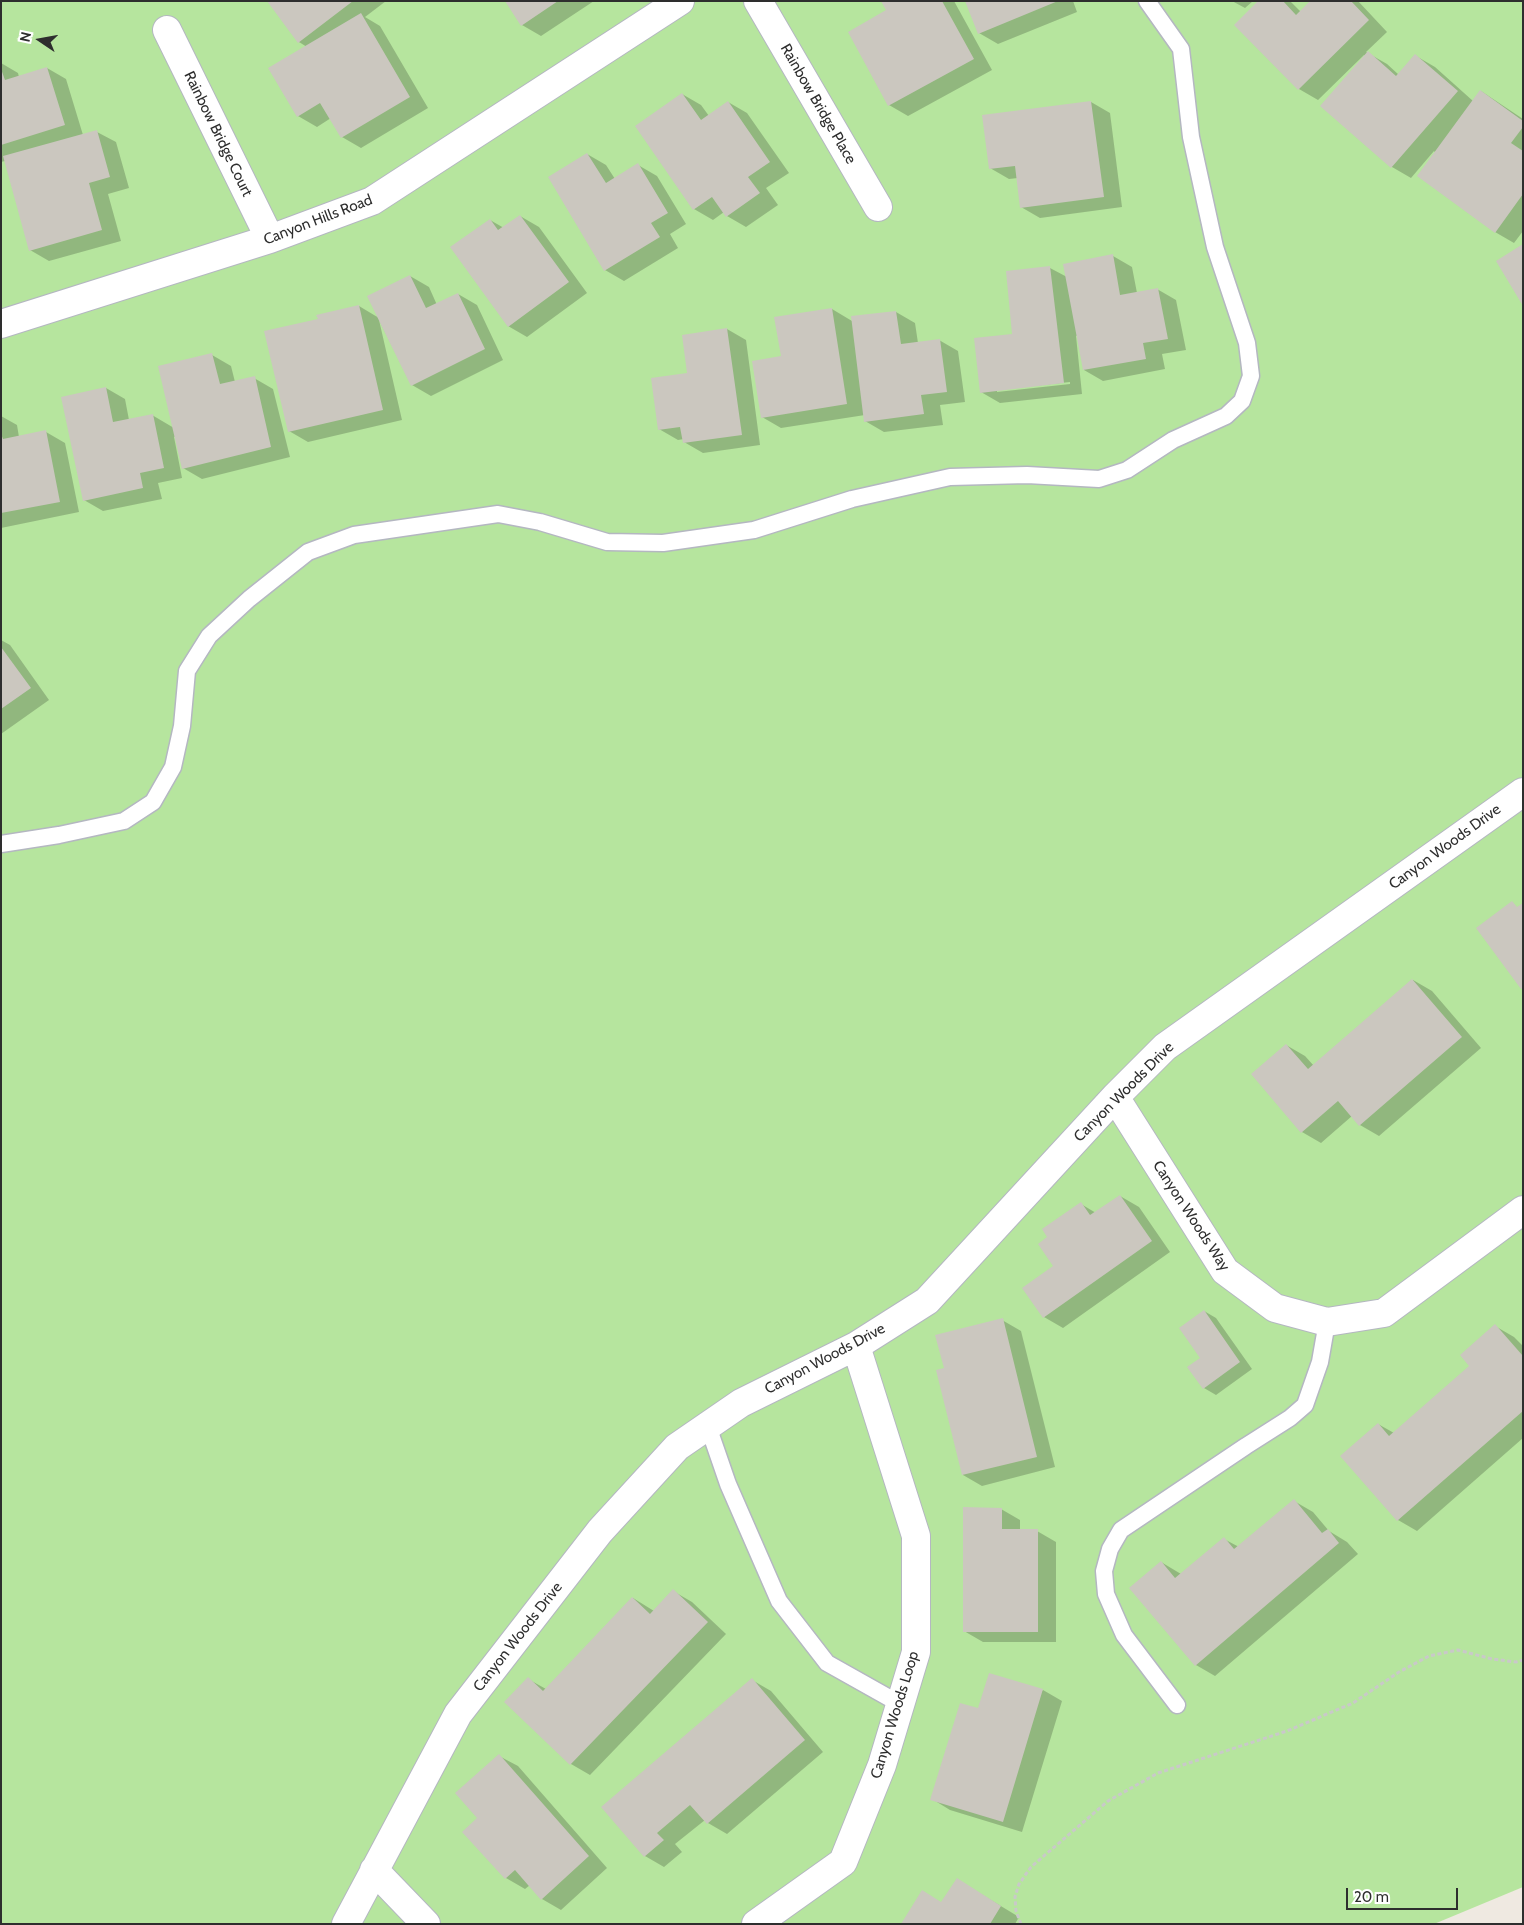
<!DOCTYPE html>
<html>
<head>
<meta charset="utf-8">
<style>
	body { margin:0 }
	#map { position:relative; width:1524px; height:1925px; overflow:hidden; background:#efe9e1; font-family:Cabin,sans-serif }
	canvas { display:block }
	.frame { position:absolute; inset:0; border:2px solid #2e2e2e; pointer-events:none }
	.north { position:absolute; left:15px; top:15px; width:50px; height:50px; -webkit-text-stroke:4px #fff; paint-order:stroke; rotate:282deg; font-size:14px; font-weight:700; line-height:20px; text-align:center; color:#2e2e2e }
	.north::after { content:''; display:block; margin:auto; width:18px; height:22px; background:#2e2e2e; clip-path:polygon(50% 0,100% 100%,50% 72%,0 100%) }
	.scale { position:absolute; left:1346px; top:1888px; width:112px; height:22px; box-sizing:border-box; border:2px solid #2e2e2e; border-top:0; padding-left:6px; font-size:15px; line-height:18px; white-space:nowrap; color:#2e2e2e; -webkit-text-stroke:4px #fff; paint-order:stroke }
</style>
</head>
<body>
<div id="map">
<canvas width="1524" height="1925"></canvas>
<div class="frame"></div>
<div class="north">N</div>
<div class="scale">20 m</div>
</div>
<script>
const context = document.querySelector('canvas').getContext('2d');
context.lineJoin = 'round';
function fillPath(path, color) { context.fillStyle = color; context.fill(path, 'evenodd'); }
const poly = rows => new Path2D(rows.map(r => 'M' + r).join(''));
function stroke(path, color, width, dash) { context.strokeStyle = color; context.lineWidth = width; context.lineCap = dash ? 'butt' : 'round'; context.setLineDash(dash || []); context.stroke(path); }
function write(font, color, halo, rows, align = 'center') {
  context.font = font + ' Cabin,sans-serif'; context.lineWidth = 5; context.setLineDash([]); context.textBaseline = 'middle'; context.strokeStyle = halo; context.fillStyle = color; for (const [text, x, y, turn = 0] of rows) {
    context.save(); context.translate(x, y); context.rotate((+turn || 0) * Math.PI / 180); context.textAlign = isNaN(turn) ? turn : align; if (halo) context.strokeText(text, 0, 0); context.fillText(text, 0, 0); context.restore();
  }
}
fillPath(poly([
	[1,1,1523,1,1523,1887,1434,1924,1,1924]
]), '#b6e59e');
fillPath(poly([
	[268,1,386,1,365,17,380,26,428,108,361,148,342,137,331,118,317,127,298,116,307,47,299,42],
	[507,1,594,1,541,36,522,25],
	[882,1,954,1,992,70,908,116,889,105,849,32,888,11],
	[966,1,1073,1,1077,12,998,44,979,33],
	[1232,1,1253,1,1245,8],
	[1260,1,1290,1,1301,12,1312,1,1358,1,1387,32,1366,52,1387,64,1399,75,1416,56,1435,67,1473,101,1481,91,1523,119,1523,231,1514,243,1495,232,1434,151,1411,178,1392,167,1322,106,1365,56,1364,55,1318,100,1299,89],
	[1,63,18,73,19,77,47,68,66,79,83,135,97,132,116,142,129,188,108,194,121,241,49,261,30,250,5,161,1,162],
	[682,94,701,105,709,116,728,102,747,113,789,173,766,188,778,205,746,227,727,216,724,212,713,220,694,209],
	[1091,102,1110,113,1122,207,1040,218,1021,207,1018,178,1009,179,990,168],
	[587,154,606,165,615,179,638,165,657,176,686,224,670,234,678,248,624,281,605,270],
	[520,216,539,227,587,293,527,337,508,326,490,220,504,228],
	[1113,256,1132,267,1137,293,1157,289,1176,300,1186,350,1162,354,1165,369,1103,381,1084,370,1078,335,1076,336,1082,394,1000,403,981,392,1050,268,1067,277],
	[1070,382,1070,384,997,392,997,390],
	[410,276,429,287,437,305,458,294,477,305,503,360,431,396,412,385,379,320,402,420,308,442,289,431,319,320,359,306,379,318],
	[832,309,852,321,896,312,915,323,918,343,939,340,958,351,965,402,940,405,943,425,884,432,865,421,865,415,781,428,762,417,782,357],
	[727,329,746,340,760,445,703,453,684,442,684,439,678,440,659,429,689,374,684,336],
	[212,355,231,366,235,382,254,378,273,389,290,457,202,479,183,468,176,436,174,437,182,478,158,483,162,499,103,511,84,500,106,388,125,399,129,420,152,415,174,428],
	[1,416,17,425,19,437,46,432,65,443,79,512,1,528],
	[1,640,10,645,49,700,1,734],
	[1413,980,1432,991,1481,1048,1379,1136,1360,1125,1352,1116,1321,1143,1302,1132,1286,1045,1305,1056,1314,1066],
	[1120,1196,1139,1207,1170,1252,1063,1328,1044,1317,1055,1266,1048,1237,1081,1204,1096,1213],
	[1204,1311,1216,1318,1252,1369,1216,1395,1204,1388,1202,1358],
	[1002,1320,1021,1331,1055,1467,982,1486,963,1475,945,1369],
	[1495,1326,1514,1337,1523,1346,1523,1438,1417,1531,1398,1520,1342,1456,1378,1424,1394,1433,1471,1366],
	[1294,1501,1313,1512,1329,1531,1347,1542,1358,1554,1215,1676,1196,1665,1161,1562,1181,1574,1224,1539,1239,1547],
	[1001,1509,1020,1520,1020,1531,1037,1531,1056,1542,1056,1642,983,1642,964,1631],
	[673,1591,692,1602,726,1634,590,1775,571,1764,528,1679,546,1689,633,1598,654,1611],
	[752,1680,771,1691,823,1752,727,1834,708,1823,705,1820,675,1844,682,1852,664,1867,645,1856,603,1807],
	[1043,1690,1062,1701,1022,1832,950,1810,932,1799],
	[499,1756,518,1766,607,1868,561,1910,542,1899,530,1885,525,1889,506,1878,464,1832,479,1818],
	[976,1891,1019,1917,1015,1924,902,1924,942,1904]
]), '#0003');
fillPath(poly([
	[267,1,353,1,298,43],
	[505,1,558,1,521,26],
	[881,1,942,1,974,59,888,106,848,32,886,10],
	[965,1,1058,1,978,34],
	[1258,1,1283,1,1296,15,1310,1,1351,1,1369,20,1298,90,1234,25],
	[361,13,410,97,341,138,320,103,297,117,268,68],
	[1368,51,1396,76,1415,54,1458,91,1391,168,1320,106],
	[47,67,65,125,1,145,1,69,5,80],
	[1480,90,1523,121,1523,127,1511,143,1523,151,1523,194,1495,233,1417,176],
	[682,93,701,120,728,101,770,162,748,177,760,193,726,217,712,197,693,210,635,126],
	[1091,101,1104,197,1020,208,1015,166,989,169,982,115],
	[97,130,110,177,89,183,102,230,29,251,3,156],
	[587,153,606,183,638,163,668,213,651,223,660,237,604,271,548,177],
	[520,215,569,282,508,327,450,247,490,219,498,230],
	[1523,244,1523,306,1496,261],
	[1113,254,1120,295,1158,288,1168,339,1143,343,1146,359,1083,370,1063,264],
	[1050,266,1064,383,980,393,974,338,1012,334,1006,271],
	[410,275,426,308,458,293,485,349,411,386,367,296],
	[359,305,383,410,288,432,264,331,318,319,316,315],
	[832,308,847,404,761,418,752,361,781,356,774,317],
	[896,311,901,344,940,339,947,392,921,395,924,414,864,422,851,316],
	[727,328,742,435,683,443,680,427,658,430,651,378,687,373,682,335],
	[212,353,220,384,255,376,271,447,182,469,158,366],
	[106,387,113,422,153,414,164,468,140,473,143,488,83,501,61,397],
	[46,430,60,502,1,513,1,434,3,439],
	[1,647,31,688,1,709],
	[1512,901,1517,907,1523,903,1523,988,1521,989,1476,928],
	[1412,979,1462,1037,1359,1126,1338,1101,1301,1133,1251,1074,1286,1044,1308,1069],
	[1120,1195,1152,1241,1043,1318,1022,1288,1053,1266,1038,1244,1047,1237,1042,1229,1081,1202,1090,1215],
	[1204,1310,1240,1362,1203,1389,1187,1367,1200,1358,1179,1328],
	[1003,1318,1037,1457,962,1475,936,1370,944,1368,935,1335],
	[1495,1324,1523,1356,1523,1411,1397,1521,1340,1456,1378,1423,1389,1436,1469,1366,1460,1355],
	[1294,1499,1322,1533,1328,1529,1339,1543,1195,1666,1129,1588,1161,1561,1175,1578,1224,1537,1234,1549],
	[963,1507,1002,1508,1002,1529,1038,1529,1038,1632,963,1632],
	[673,1589,708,1622,570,1765,504,1702,528,1677,543,1691,632,1597,650,1614],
	[989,1673,1043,1689,1003,1822,930,1800,960,1703,978,1708],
	[752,1678,805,1740,707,1824,690,1805,657,1833,664,1840,644,1857,601,1807],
	[499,1754,589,1856,541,1900,515,1870,505,1879,462,1832,477,1818,455,1793],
	[957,1878,1001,1906,990,1924,901,1924,922,1890,941,1902]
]), '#cbc7bf');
const lane = poly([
	[1,844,59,835,124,821,153,802,173,767,182,726,187,671,209,636,249,599,308,552,354,535,498,514,540,522,607,542,663,543,754,530,852,499,950,477,1027,475,1099,479,1127,470,1173,440,1226,416,1242,401,1251,376,1247,343,1215,247,1191,137,1181,49,1147,1],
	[708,1426,728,1484,779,1601,827,1663,900,1704],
	[1177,1705,1124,1635,1106,1594,1104,1571,1110,1549,1121,1530,1246,1446,1290,1418,1305,1405,1320,1362,1327,1322]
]);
const street = poly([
	[758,1,878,207],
	[167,30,270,239],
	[1,324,270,239,372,201,680,1],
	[1115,1097,1225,1271,1275,1308,1327,1322,1384,1313,1523,1210],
	[374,1870,426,1924],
	[346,1924,458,1714,600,1531,677,1447,741,1403,856,1346,927,1301,1115,1097,1165,1047,1523,792],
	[756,1924,843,1862,882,1765,916,1652,916,1536,856,1346]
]);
stroke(lane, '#b4b7c1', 19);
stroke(street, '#b4b7c1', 30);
stroke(poly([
	[1021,1924,1016,1911,1015,1897,1019,1884,1031,1867,1108,1801,1158,1773,1287,1731,1353,1703,1399,1672,1429,1656,1458,1650,1492,1659,1516,1662,1523,1660]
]), '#c9c9c9', 3, [4, 2.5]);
stroke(lane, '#fff', 16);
stroke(street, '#fff', 28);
write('15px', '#2e2e2e', '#fff', [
	["Rainbow Bridge Place",818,104,60],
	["Rainbow Bridge Court",218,134,64],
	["Canyon Hills Road",318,220,-21],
	["Canyon Woods Drive",1445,847,-36],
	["Canyon Woods Drive",1124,1092,-45],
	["Canyon Woods Way",1191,1216,57],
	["Canyon Woods Drive",825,1359,-28],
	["Canyon Woods Drive",518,1637,-52],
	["Canyon Woods Loop",895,1715,-73]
]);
</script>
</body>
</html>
